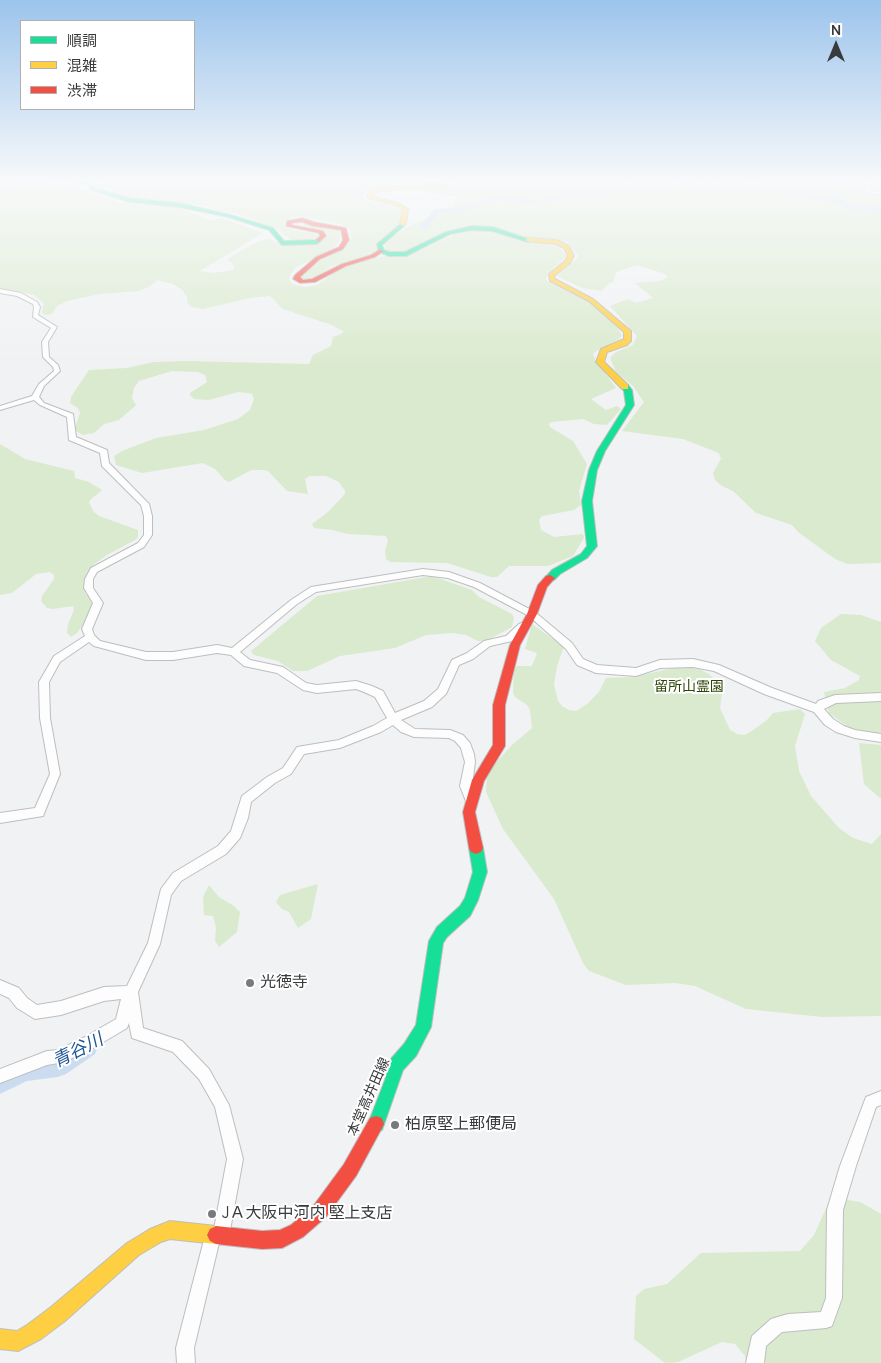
<!DOCTYPE html>
<html>
<head>
<meta charset="utf-8">
<style>
	body { margin:0 }
	#map { position:relative; width:881px; height:1363px; overflow:hidden; background:#f0f2f4; font-family:Manrope,"Noto Sans JP",sans-serif }
	canvas { display:block }
	.legend { position:absolute; left:20px; top:20px; width:175px; height:90px; box-sizing:border-box; background:#fff; border:1px solid #b0b0b1; margin:0; padding:6px 9px; list-style:none; font-size:15px; color:#393a3c }
	.legend li { display:flex; align-items:center; gap:10px; height:25px }
	.legend b { width:25px; border:1px solid #b0b0b1 }
	.north { position:absolute; left:811px; top:20px; width:50px; height:50px; -webkit-text-stroke:4px #fff; paint-order:stroke; rotate:0deg; font-size:14px; font-weight:700; line-height:20px; text-align:center; color:#393a3c }
	.north::after { content:''; display:block; margin:auto; width:18px; height:22px; background:#393a3c; clip-path:polygon(50% 0,100% 100%,50% 72%,0 100%) }
</style>
</head>
<body>
<div id="map">
<canvas width="881" height="1363"></canvas>
<ul class="legend">
<li><b style="height:6px;background:#16e098"></b>順調</li>
<li><b style="height:6px;background:#ffcf43"></b>混雑</li>
<li><b style="height:6px;background:#f24e42"></b>渋滞</li>
</ul>
<div class="north">N</div>
</div>
<script>
const context = document.querySelector('canvas').getContext('2d');
context.lineJoin = 'round';
function fillPath(path, color) { context.fillStyle = color; context.fill(path, 'evenodd'); }
const poly = rows => new Path2D(rows.map(r => 'M' + r).join(''));
function stroke(path, color, width, dash) { context.strokeStyle = color; context.lineWidth = width; context.lineCap = dash ? 'butt' : 'round'; context.setLineDash(dash || []); context.stroke(path); }
function write(font, color, halo, rows, align = 'center') {
  context.font = font + ' Manrope,"Noto Sans JP",sans-serif'; context.lineWidth = 4; context.setLineDash([]); context.textBaseline = 'middle'; context.strokeStyle = halo; context.fillStyle = color; for (const [text, x, y, turn = 0] of rows) {
    context.save(); context.translate(x, y); context.rotate((+turn || 0) * Math.PI / 180); context.textAlign = isNaN(turn) ? turn : align; if (halo) context.strokeText(text, 0, 0); context.fillText(text, 0, 0); context.restore();
  }
}
fillPath(poly([
	[0,179,40,179,37,182,77,186,119,203,177,207,210,220,222,218,263,233,200,271,214,273,233,270,235,266,227,259,259,241,269,239,284,244,313,244,324,233,303,226,304,223,338,229,340,232,339,242,335,246,328,252,296,267,291,274,289,279,292,284,306,287,317,285,346,265,380,257,417,252,455,234,470,230,490,230,518,240,543,243,559,248,567,256,549,272,546,279,548,282,585,299,602,312,619,330,622,336,616,341,593,353,595,359,616,388,591,399,606,410,617,406,621,409,607,425,594,424,583,419,552,422,549,424,550,427,573,441,587,464,579,491,581,505,574,510,542,516,539,520,541,530,554,537,583,534,584,538,573,556,548,566,509,566,497,577,491,577,447,563,390,562,386,559,385,551,388,540,386,536,348,534,332,530,314,528,312,524,328,512,345,494,345,491,339,482,326,476,310,476,305,479,308,494,287,491,268,471,262,470,251,470,229,482,225,480,215,469,203,463,142,473,116,465,114,456,122,451,156,438,204,430,238,419,250,410,254,399,252,394,248,393,238,392,209,400,194,399,190,395,190,393,207,382,205,375,198,372,172,371,139,381,134,388,132,398,136,405,134,407,119,420,104,424,94,433,83,435,74,430,80,413,78,408,70,403,71,397,89,370,127,368,154,362,187,361,309,364,313,355,331,346,333,337,343,333,343,331,332,325,283,309,270,296,250,298,203,309,192,307,188,304,187,297,182,290,173,284,157,280,149,287,139,291,100,294,67,301,57,306,52,314,44,315,42,312,44,303,34,295,0,288],
	[64,179,450,179,443,184,414,187,389,186,375,187,364,192,363,197,370,202,388,205,402,211,402,222,376,252,332,266,310,280,303,279,300,276,325,257,332,255,345,247,351,238,351,231,349,229,340,224,307,217,294,217,284,222,284,226,293,230,313,233,320,236,310,240,292,241,279,230,238,214,219,211,205,206,132,198,99,187,96,182,90,180],
	[459,179,478,179,493,181,509,179,881,179,881,563,848,564,835,559,798,532,792,525,756,513,733,491,722,486,715,480,713,473,721,459,719,453,683,439,622,431,644,402,633,386,616,372,610,358,616,352,633,345,637,336,610,306,628,299,636,303,653,298,635,283,661,281,668,277,665,274,637,265,616,272,613,282,609,283,602,291,582,288,557,276,577,258,578,255,567,242,526,238,497,229,469,227,408,251,397,253,386,251,384,243,386,240,408,227,453,205,456,197,415,190,454,186],
	[0,444,25,459,74,471,75,478,89,482,102,490,90,500,89,503,94,512,99,516,138,530,138,537,135,540,107,555,93,565,85,584,85,593,94,603,95,607,77,633,71,637,67,633,68,624,74,610,73,606,53,609,47,608,41,601,42,596,54,579,54,575,50,572,36,574,12,593,0,595],
	[432,576,472,590,479,597,512,614,514,618,512,627,486,641,478,641,466,635,452,633,426,635,395,648,340,656,307,671,293,671,278,661,254,655,251,651,317,596],
	[841,614,861,615,881,622,881,733,855,732,829,713,824,692,845,688,859,680,860,676,831,660,815,641,821,628],
	[532,624,564,647,557,666,554,685,558,701,562,706,569,710,576,711,587,704,599,692,606,678,633,677,673,668,690,668,699,669,709,674,718,683,722,694,720,708,730,730,737,734,744,735,750,732,766,721,773,713,800,709,805,714,795,746,799,771,811,796,839,828,853,838,872,844,881,834,881,1016,822,1017,746,1009,695,986,675,983,626,985,589,971,583,963,554,899,503,829,486,792,487,778,493,766,512,745,532,728,530,710,527,705,515,697,513,692,514,670,517,666,532,666,537,653,525,649],
	[859,743,881,745,881,799,864,784],
	[318,884,311,919,298,928,289,912,282,909,276,902,280,895],
	[209,885,219,897,234,906,240,912,237,932,219,947,215,941,216,928,213,916,204,915,203,897],
	[836,1198,860,1202,881,1214,881,1363,746,1363,745,1356,735,1344,722,1342,678,1362,665,1363,634,1339,636,1296,644,1289,667,1284,701,1253,800,1251,814,1235,828,1204]
]), '#daeace');
fillPath(poly([
	[682,179,698,179,733,187,751,183,780,185,802,193,837,198,855,206,874,206,881,209,881,214,870,210,851,210,832,202,800,197,779,189,751,187,733,191,690,181,662,187,629,187,590,197,569,196,541,205,499,200,459,212,439,213,426,230,419,228,434,209,458,208,499,196,540,201,568,192,589,193,629,183,662,183,682,179],
	[87,1035,95,1038,98,1046,95,1054,66,1074,58,1077,27,1081,0,1094,0,1070,26,1058,54,1055,87,1035]
]), '#cbdcf1');
const street = poly([
	[820,179,868,181,872,185,869,190,881,193,881,195,865,192,864,189,867,185,865,183,838,183,820,179],
	[0,289,21,293,37,302,40,307,38,315,57,327,48,342,49,357,58,365,60,371,44,386,39,397,44,403,73,414,76,437,107,450,109,463,149,504,152,516,152,535,144,547,97,572,93,579,93,588,103,603,92,629,94,635,100,641,146,652,173,652,217,645,232,648,291,600,311,587,423,569,449,572,480,583,535,612,572,643,583,659,597,665,636,668,660,660,693,659,719,665,772,688,816,704,818,701,835,695,881,693,881,701,836,703,824,709,833,719,844,726,855,730,881,734,881,742,855,738,836,732,825,725,814,712,764,694,714,671,693,667,660,668,636,676,596,673,577,665,566,649,529,616,474,587,448,578,423,575,316,592,297,604,240,652,250,660,283,667,306,683,317,685,356,681,372,686,383,691,395,713,424,701,438,689,452,660,467,653,484,641,506,636,519,624,522,623,527,626,512,641,490,646,473,659,459,665,446,694,432,707,401,720,415,729,450,730,463,735,470,743,474,754,475,762,472,786,477,801,475,804,471,806,467,804,460,786,465,762,461,748,455,741,449,738,414,737,401,732,393,725,381,732,340,748,304,754,291,774,275,783,251,802,248,818,240,838,226,854,181,881,171,895,160,944,138,992,143,1028,182,1041,209,1069,229,1105,243,1159,229,1236,227,1242,219,1243,194,1348,195,1363,177,1363,176,1348,205,1236,207,1230,214,1229,227,1159,215,1107,199,1079,173,1052,132,1038,129,1023,127,1028,95,1047,64,1062,47,1065,0,1083,0,1069,47,1051,58,1050,85,1037,116,1019,121,999,104,1001,61,1015,35,1019,17,1008,9,998,0,994,0,980,19,988,27,998,37,1005,61,1001,104,987,127,986,148,943,161,889,173,873,218,846,231,831,242,796,267,777,283,768,297,747,339,740,373,726,387,718,375,697,364,692,356,689,317,693,303,690,277,673,244,666,231,655,217,653,173,660,146,660,94,646,89,642,60,662,49,682,50,718,60,774,43,816,0,823,0,813,35,808,50,774,40,718,39,682,54,656,85,636,82,629,93,603,84,588,85,579,91,568,138,543,144,535,144,516,141,505,102,466,100,453,69,440,67,417,40,405,34,400,0,410,0,406,32,396,39,384,54,371,53,367,43,357,42,342,51,328,33,317,34,307,33,304,17,296,0,293,0,289],
	[881,1091,881,1105,876,1107,856,1166,843,1210,842,1298,832,1326,826,1328,782,1332,766,1346,764,1363,746,1363,752,1336,771,1319,788,1314,821,1312,826,1298,827,1210,840,1166,866,1097,881,1091]
]);
const fast = poly([
	[15,179,84,179,92,182,95,188,130,198,179,203,231,215,273,228,284,241,315,240,319,238,322,240,317,244,282,245,269,230,228,217,179,207,129,202,91,190,88,184,83,183,18,181,15,179],
	[483,179,505,179,485,181,483,179],
	[403,222,405,225,382,245,384,250,390,252,405,252,446,232,472,226,493,227,531,240,528,242,492,231,472,230,450,234,406,256,389,256,379,252,377,244,403,222],
	[622,385,628,385,632,390,634,405,605,451,597,470,592,501,597,546,587,558,560,574,554,580,546,580,545,578,552,570,581,554,587,546,582,501,589,470,597,451,626,405,624,391,621,387,622,385],
	[476,842,481,844,483,848,487,872,478,900,470,916,447,937,443,943,431,1027,416,1056,403,1070,382,1130,376,1132,370,1130,368,1124,385,1080,390,1060,404,1044,416,1025,429,941,437,927,460,906,465,898,473,872,469,848,471,844,476,842]
]);
const slow = poly([
	[451,179,457,179,446,187,380,191,373,194,375,197,399,203,408,209,406,224,403,226,400,224,403,211,395,205,371,199,367,196,369,192,379,187,445,183,451,179],
	[528,238,556,240,569,246,574,256,570,263,554,276,555,279,593,299,631,331,631,341,627,345,607,352,604,362,628,385,628,389,622,389,596,362,601,349,624,339,624,332,589,301,550,281,549,274,565,261,568,256,564,248,555,244,526,241,526,239,528,238],
	[170,1221,216,1226,222,1229,225,1235,222,1241,216,1244,170,1239,161,1242,139,1255,65,1321,41,1339,18,1351,0,1349,0,1329,17,1331,27,1325,51,1307,127,1243,150,1229,170,1221]
]);
const jam = poly([
	[302,218,314,222,346,228,349,240,343,249,320,259,300,277,303,280,312,279,342,264,371,255,379,250,384,251,375,257,346,266,315,282,300,283,293,279,295,275,316,257,339,247,343,240,341,230,313,226,302,222,292,223,292,225,323,231,326,236,319,242,316,240,320,236,319,233,286,226,287,221,302,218],
	[550,575,555,578,547,587,537,614,520,645,505,705,505,746,484,781,475,812,483,848,481,852,476,854,471,852,469,848,463,812,472,780,493,745,493,705,510,645,527,614,538,585,546,576,550,575],
	[376,1116,382,1118,384,1124,356,1176,326,1217,303,1237,282,1248,262,1249,216,1244,210,1241,207,1235,210,1229,216,1226,262,1231,280,1230,291,1225,314,1205,344,1164,370,1118,376,1116]
]);
stroke(street, '#bdbec0', 2);
stroke(fast, '#bdbec0', 2);
stroke(slow, '#bdbec0', 2);
stroke(jam, '#bdbec0', 2);
fillPath(street, '#fdfdfd');
fillPath(fast, '#16e098');
fillPath(slow, '#ffcf43');
fillPath(jam, '#f24e42');
const sky = context.createLinearGradient(0, 0, 0, 369);
sky.addColorStop(0, '#9cc4ec');
sky.addColorStop(0.49, '#f8f9fa');
sky.addColorStop(1, '#f8f9fa00');
context.fillStyle = sky;
context.fillRect(0, 0, 881, 369);
for (const [x, y, r, color] of [
	[250,983,5,"#797a7c"],
	[395,1125,5,"#797a7c"],
	[212,1214,5,"#797a7c"]
]) { const dot = new Path2D(); dot.arc(x, y, r, 0, 2 * Math.PI); context.fillStyle = color; context.fill(dot); stroke(dot, '#fff', 2); }
write('14px', '#2b4507', '#fff', [
	["留所山霊園",689,687]
]);
write('14px', '#393a3c', '#fff', [
	["本堂高井田線",369,1097,-66]
]);
write('16px', '#393a3c', '#fff', [
	["光徳寺",260,983],
	["柏原堅上郵便局",405,1125],
	["JＡ大阪中河内 堅上支店",222,1214]
], 'left');
write('italic 18px', '#1c5394', '#fff', [
	["青谷川",78,1051,-27]
]);
</script>
</body>
</html>
